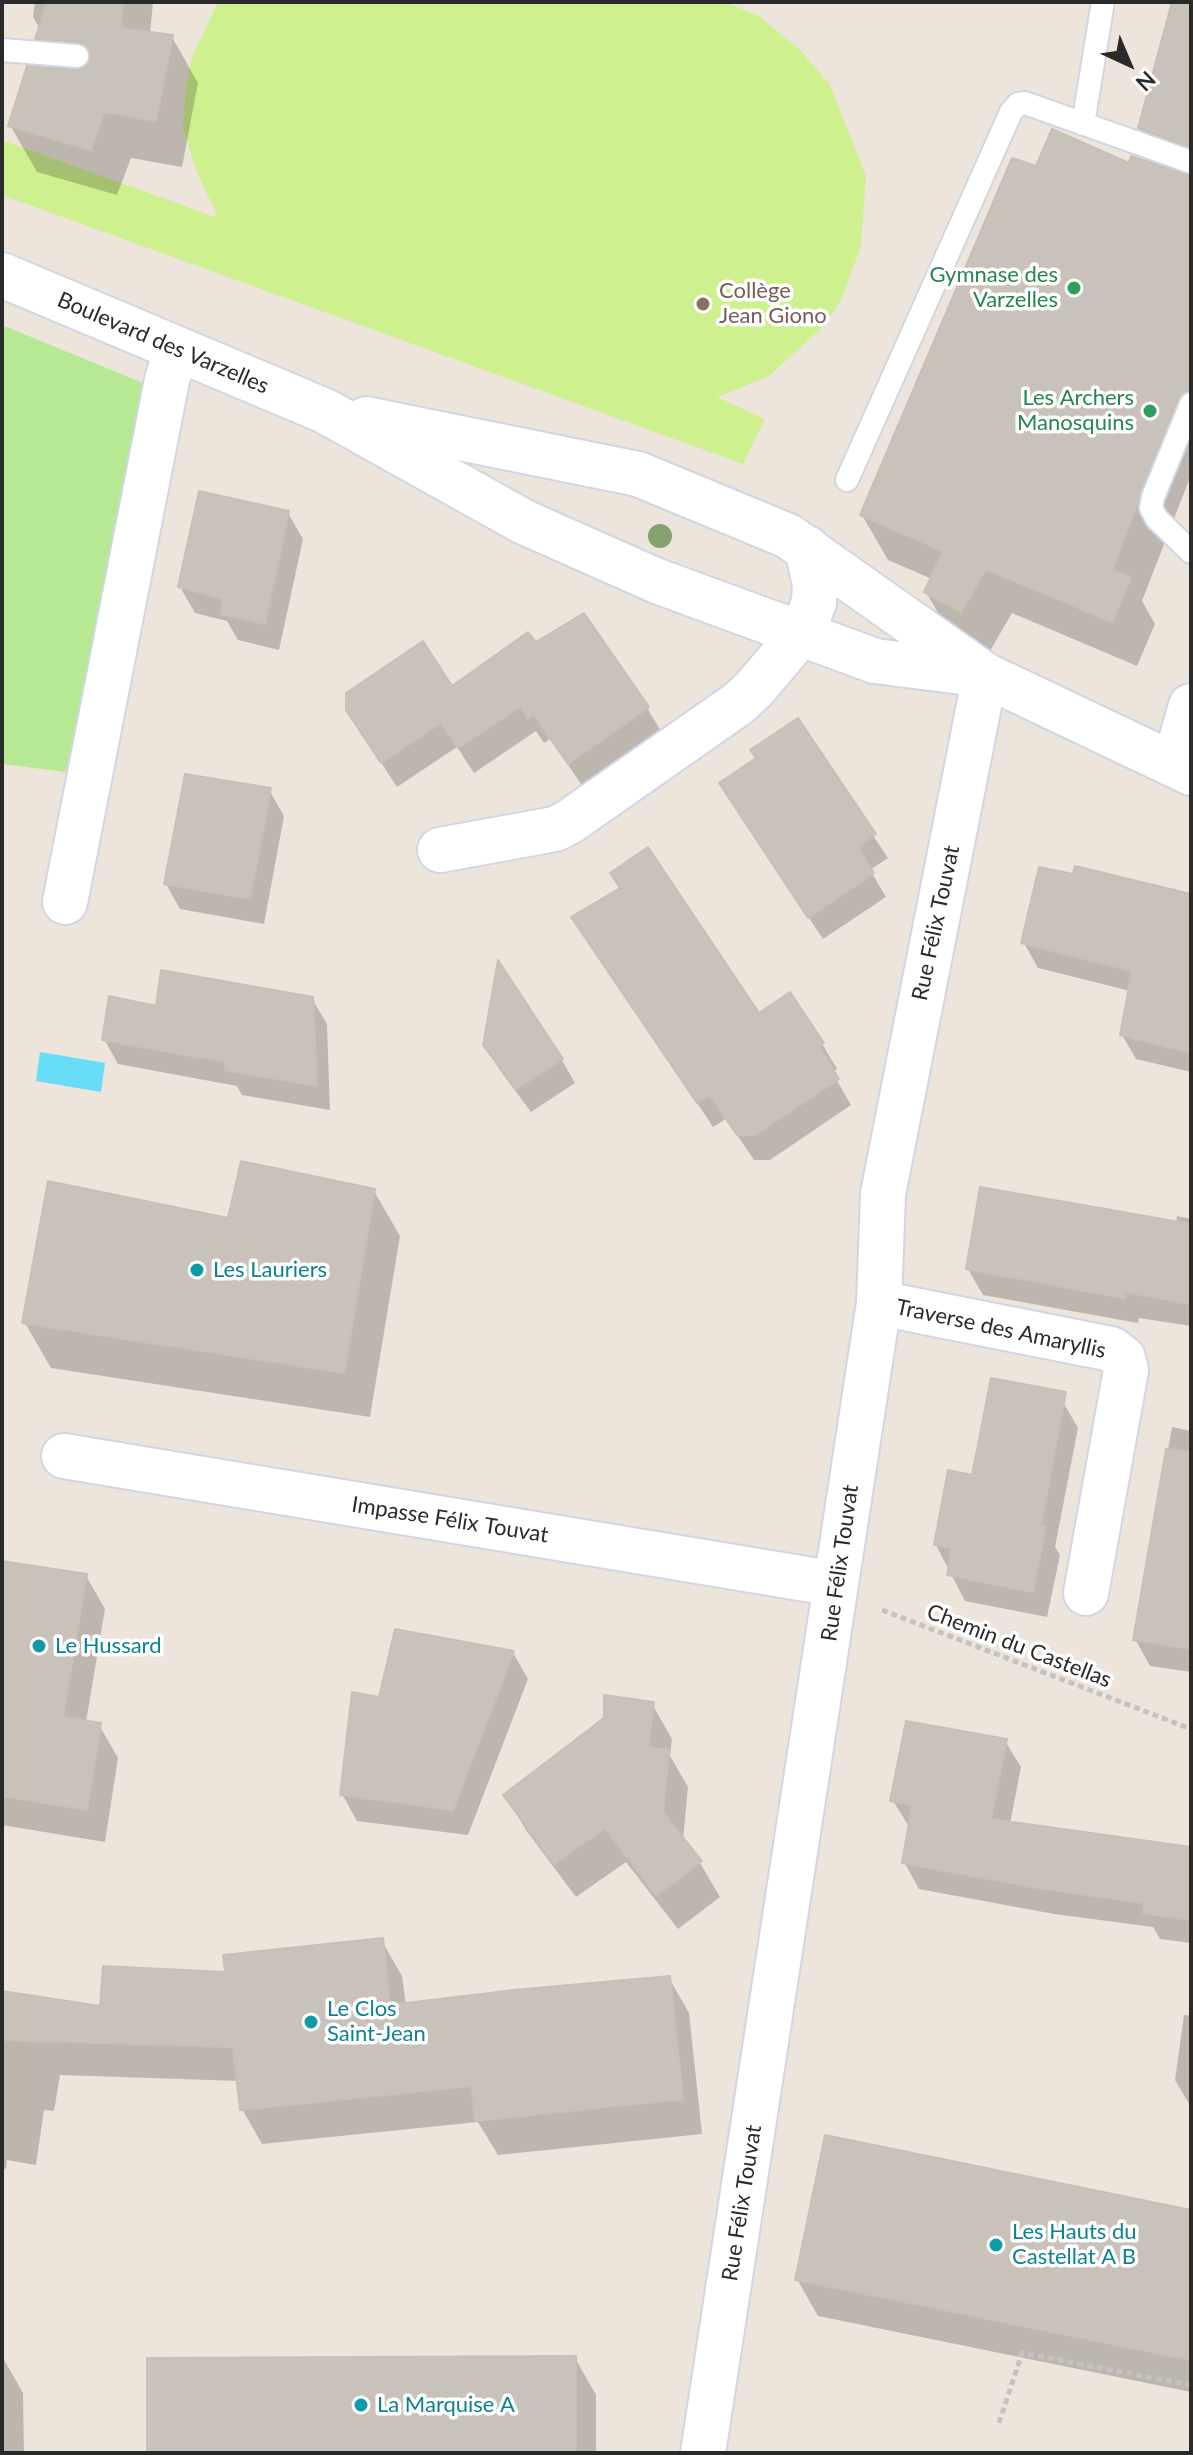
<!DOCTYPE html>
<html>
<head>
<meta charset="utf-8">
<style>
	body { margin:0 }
	#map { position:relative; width:1193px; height:2455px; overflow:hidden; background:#ede4db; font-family:Lato,sans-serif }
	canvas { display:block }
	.frame { position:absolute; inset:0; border:4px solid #2a2a2a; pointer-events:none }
	.north { position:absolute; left:1089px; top:24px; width:80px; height:80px; -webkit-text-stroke:6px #fff; paint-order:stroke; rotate:136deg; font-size:22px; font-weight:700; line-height:32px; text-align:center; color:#2a2a2a }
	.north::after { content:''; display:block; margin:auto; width:28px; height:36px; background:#2a2a2a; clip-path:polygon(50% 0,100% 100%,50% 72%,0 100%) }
</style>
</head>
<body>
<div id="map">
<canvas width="1193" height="2455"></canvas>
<div class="frame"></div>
<div class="north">N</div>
</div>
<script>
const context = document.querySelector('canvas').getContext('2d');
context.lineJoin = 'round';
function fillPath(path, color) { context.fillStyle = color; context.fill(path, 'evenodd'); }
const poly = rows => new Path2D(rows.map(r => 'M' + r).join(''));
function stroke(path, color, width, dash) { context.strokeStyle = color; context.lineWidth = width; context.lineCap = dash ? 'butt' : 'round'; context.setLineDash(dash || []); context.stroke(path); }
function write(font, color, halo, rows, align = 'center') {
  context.font = font + ' Lato,sans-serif'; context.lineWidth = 7; context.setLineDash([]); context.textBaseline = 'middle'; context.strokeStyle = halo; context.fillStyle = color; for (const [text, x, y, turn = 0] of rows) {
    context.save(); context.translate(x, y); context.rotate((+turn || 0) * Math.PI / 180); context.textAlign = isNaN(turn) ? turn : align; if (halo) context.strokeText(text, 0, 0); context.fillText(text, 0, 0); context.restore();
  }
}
fillPath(poly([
	[2,325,143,383,66,772,2,764]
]), '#b7e894');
fillPath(poly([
	[218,2,725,2,759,16,801,51,830,85,866,176,861,246,842,298,824,326,769,376,717,397,765,419,743,464,2,195,2,140,218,218,196,170,183,128,186,86,192,57]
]), '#cff08f');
fillPath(poly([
	[40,1052,105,1063,101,1092,36,1081]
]), '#67dcf7');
fillPath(poly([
	[35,2,153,2,150,34,172,37,198,83,182,167,131,158,117,195,37,172,10,125,56,70,37,38,40,29,33,17],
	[1174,2,1191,2,1191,167,1156,154,1140,128],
	[1130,166,1191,188,1191,475,1142,601,1155,624,1137,666,1012,613,987,656,952,637,926,592,932,579,888,560,862,515,1038,169],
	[288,513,303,539,279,650,238,640,227,621,195,613,180,587],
	[535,645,647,708,662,733,584,788,550,739,544,743,536,731,474,773,457,747,397,787,364,736],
	[797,721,888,858,870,870,886,897,823,939,735,807,758,759],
	[269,790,284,816,264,924,180,909,166,884],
	[574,918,759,1016,822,1044,837,1069,832,1072,851,1105,770,1160,754,1160,726,1119,713,1127],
	[1024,943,1191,975,1191,1072,1136,1059,1122,1035,1130,991,1038,968],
	[312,999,327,1024,330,1110,242,1095,237,1086,118,1064,104,1039,157,1008],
	[485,1045,562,1060,575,1083,531,1112,499,1069],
	[374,1191,400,1236,370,1417,51,1368,25,1323,230,1220],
	[1177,1216,1191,1219,1191,1326,1139,1318,1138,1323,983,1295,968,1269,1176,1224],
	[1063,1402,1078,1428,1055,1547,1060,1555,1047,1617,965,1601,936,1545],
	[1172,1427,1191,1431,1191,1672,1150,1666,1135,1639],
	[2,1563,86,1576,105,1609,86,1722,99,1725,118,1758,105,1842,2,1825],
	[513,1653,528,1679,468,1835,357,1821,342,1794,381,1700],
	[652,1704,672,1739,670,1756,688,1787,683,1841,700,1863,720,1897,678,1929,626,1862,576,1897,526,1830,506,1796],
	[1005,1741,1021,1767,1010,1824,1191,1850,1191,1943,1160,1939,1153,1927,1054,1914,919,1889,904,1862,910,1828,893,1801],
	[382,1941,402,1976,406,2005,669,1978,689,2013,702,2134,498,2155,478,2122,262,2144,242,2109,239,2081,60,2075,54,2111,44,2110,36,2165,7,2160,6,2169,2,2168,2,1993,101,2008,227,1974],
	[1184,2015,1191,2016,1191,2107,1175,2080],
	[1191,2213,1191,2392,818,2316,797,2279],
	[2,2356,23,2393,24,2453,2,2453],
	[575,2358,596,2395,596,2453,149,2453]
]), '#0003');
const building = poly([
	[47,2,123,2,120,28,173,35,156,121,104,112,91,150,8,126,27,66,77,70,84,68,91,58,89,49,79,42,35,39,47,2],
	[1172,2,1191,2,1191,147,1138,128,1172,2],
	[1052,129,1129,163,1131,156,1191,176,1191,382,1187,391,1178,399,1112,570,1131,578,1112,622,986,569,961,612,924,592,943,551,860,515,1012,158,1036,166,1052,129],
	[199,491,289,511,265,624,221,614,223,599,178,587,199,491],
	[584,613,649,707,568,764,534,715,528,719,520,707,458,748,441,723,381,763,346,710,346,693,423,641,452,686,528,632,536,642,584,613],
	[798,718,876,834,858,847,874,873,808,918,719,783,756,758,750,750,798,718],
	[185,774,271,788,250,899,164,884,185,774],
	[648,847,759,1013,790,992,824,1043,819,1046,839,1079,755,1135,737,1135,710,1095,697,1103,571,917,620,888,610,873,648,847],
	[1075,866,1191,894,1191,1053,1120,1035,1132,971,1021,943,1039,867,1073,874,1075,866],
	[498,960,563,1059,516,1089,483,1045,498,960],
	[161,970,313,997,317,1086,225,1070,225,1062,102,1040,109,996,156,1006,161,970],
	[241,1161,375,1189,344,1373,22,1323,48,1181,228,1218,241,1161],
	[980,1187,1191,1224,1191,1304,1125,1292,1124,1298,966,1269,980,1187],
	[991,1378,1066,1392,1041,1525,1046,1527,1033,1592,947,1575,952,1548,934,1545,948,1470,972,1475,991,1378],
	[1166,1449,1191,1452,1191,1649,1133,1640,1166,1449],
	[2,1561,87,1574,63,1717,101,1723,87,1810,2,1796,2,1561],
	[395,1629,514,1651,453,1810,340,1795,352,1692,379,1697,395,1629],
	[604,1695,654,1702,648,1747,669,1750,663,1812,702,1861,656,1896,605,1828,554,1864,503,1795,604,1718,604,1695],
	[906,1721,1007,1739,991,1819,1191,1847,1191,1920,1143,1913,1144,1903,1038,1888,902,1863,912,1805,890,1801,906,1721],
	[383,1938,390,2005,514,1990,670,1976,683,2099,475,2121,472,2086,240,2110,233,2047,2,2040,2,1991,100,2006,103,1966,225,1972,223,1955,383,1938],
	[825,2135,1191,2210,1191,2360,795,2280,825,2135],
	[576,2356,576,2453,147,2453,147,2358,576,2356]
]);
fillPath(building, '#c8c2ba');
stroke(building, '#c9c0b5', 2);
const service = poly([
	[2,50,77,56],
	[1083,124,1103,2],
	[1191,404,1153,497,1151,508,1157,519,1191,552],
	[847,480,1011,112,1018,104,1025,103,1191,162]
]);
const minor = poly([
	[2,275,325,411,524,522,657,581,875,661,985,675],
	[366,419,638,474,788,536,985,675,1191,773],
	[1174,765,1191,706],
	[440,850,555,829,569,822,739,703,754,689,788,649,808,618,814,602,815,585,807,548],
	[65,902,167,380,176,350],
	[879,1303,1111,1349,1123,1358,1126,1370,1086,1593],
	[64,1456,836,1584],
	[703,2453,879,1303,883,1194,985,675]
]);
stroke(service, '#d0d6e4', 26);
stroke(minor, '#d0d6e4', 48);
stroke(poly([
	[882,1610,1191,1729],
	[999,2423,1022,2353,1191,2385]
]), '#c3c3c3', 5, [6, 4]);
stroke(service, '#fff', 22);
stroke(minor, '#fff', 44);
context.fillStyle = '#84a36e';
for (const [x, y] of [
	[660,536]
]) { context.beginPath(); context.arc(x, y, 12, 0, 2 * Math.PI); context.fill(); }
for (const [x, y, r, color] of [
	[1074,288,8,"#2e9e5b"],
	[703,304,8,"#8d6e63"],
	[1150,411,8,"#2e9e5b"],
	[197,1270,8,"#0f9aa8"],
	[39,1646,8,"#0f9aa8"],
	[311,2022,8,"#0f9aa8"],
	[996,2245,8,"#0f9aa8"],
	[361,2405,8,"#0f9aa8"]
]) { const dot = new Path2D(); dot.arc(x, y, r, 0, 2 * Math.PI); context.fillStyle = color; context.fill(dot); stroke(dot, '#fff', 3); }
write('22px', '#27864d', '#fff', [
	["Gymnase des",1058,275],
	["Varzelles",1058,300],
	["Les Archers",1134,398],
	["Manosquins",1134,423]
], 'right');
write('22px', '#785e54', '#fff', [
	["Collège",719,291],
	["Jean Giono",719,316]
], 'left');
write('22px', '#2a2a2a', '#fff', [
	["Boulevard des Varzelles",163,343,23],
	["Rue Félix Touvat",936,923,-78],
	["Traverse des Amaryllis",1001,1329,12],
	["Impasse Félix Touvat",450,1520,9],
	["Rue Félix Touvat",840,1563,-82],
	["Chemin du Castellas",1019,1646,21],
	["Rue Félix Touvat",742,2203,-81]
]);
write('22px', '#0d838f', '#fff', [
	["Les Lauriers",213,1270],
	["Le Hussard",55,1646],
	["Le Clos",327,2009],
	["Saint-Jean",327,2034],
	["Les Hauts du",1012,2232],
	["Castellat A B",1012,2257],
	["La Marquise A",377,2405]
], 'left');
</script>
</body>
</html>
